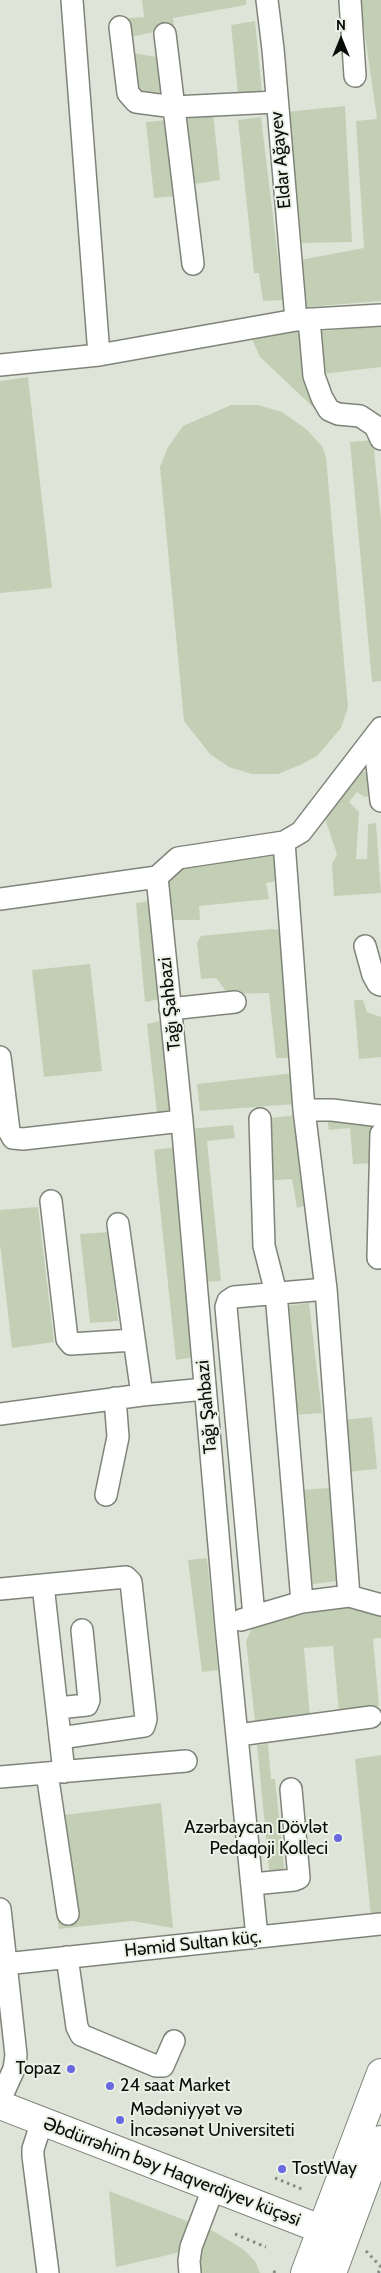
<!DOCTYPE html>
<html>
<head>
<meta charset="utf-8">
<style>
	body { margin:0 }
	#map { position:relative; width:381px; height:2273px; overflow:hidden; background:#dee5d8; font-family:Cabin,sans-serif }
	canvas { display:block }
	.north { position:absolute; left:316px; top:15px; width:50px; height:50px; -webkit-text-stroke:4px #ebf2e5; paint-order:stroke; rotate:0deg; font-size:14px; font-weight:700; line-height:20px; text-align:center; color:#0a0c08 }
	.north::after { content:''; display:block; margin:auto; width:18px; height:22px; background:#0a0c08; clip-path:polygon(50% 0,100% 100%,50% 72%,0 100%) }
</style>
</head>
<body>
<div id="map">
<canvas width="381" height="2273"></canvas>
<div class="north">N</div>
</div>
<script>
const context = document.querySelector('canvas').getContext('2d');
context.lineJoin = 'round';
function fillPath(path, color) { context.fillStyle = color; context.fill(path, 'evenodd'); }
const poly = rows => new Path2D(rows.map(r => 'M' + r).join(''));
function stroke(path, color, width, dash) { context.strokeStyle = color; context.lineWidth = width; context.lineCap = dash ? 'butt' : 'round'; context.setLineDash(dash || []); context.stroke(path); }
function write(font, color, halo, rows, align = 'center') {
  context.font = font + ' Cabin,sans-serif'; context.lineWidth = 4; context.setLineDash([]); context.textBaseline = 'middle'; context.strokeStyle = halo; context.fillStyle = color; for (const [text, x, y, turn = 0] of rows) {
    context.save(); context.translate(x, y); context.rotate((+turn || 0) * Math.PI / 180); context.textAlign = isNaN(turn) ? turn : align; if (halo) context.strokeText(text, 0, 0); context.fillText(text, 0, 0); context.restore();
  }
}
fillPath(poly([
	[142,0,246,0,246,5,173,18,174,28,130,37,129,18,144,17],
	[360,0,381,0,381,301,305,307,300,260,364,248,356,121,377,119],
	[255,21,262,92,238,94,231,25],
	[132,53,157,57,165,100,138,96],
	[345,106,352,242,300,243,286,112],
	[213,112,220,180,194,184,185,114],
	[261,117,283,300,263,301,259,273,254,273,238,120],
	[169,120,177,196,154,198,146,122],
	[381,325,381,367,322,374,317,332],
	[301,331,310,385,314,408,260,357,252,339],
	[28,377,52,588,0,593,0,381],
	[231,405,258,405,282,412,306,429,322,446,326,457,348,707,341,728,317,756,300,765,278,774,252,774,229,767,210,754,184,721,160,467,168,447,183,426],
	[373,440,381,520,381,681,372,682,350,442],
	[360,770,374,776,374,795,365,797,357,792,349,802,359,812,356,859,367,859,368,824,376,823,381,893,334,896,332,864,337,854,323,813],
	[273,852,277,881,266,883,269,899,199,906,200,920,172,920,167,879,182,865],
	[149,901,160,999,145,1002,136,903],
	[272,929,282,930,294,1058,276,1058,269,993,228,994,216,978,201,979,197,943,201,936],
	[90,964,102,1071,44,1077,32,970],
	[354,1000,363,1000,367,1012,381,1017,381,1057,359,1059],
	[161,1021,171,1112,157,1114,147,1024],
	[294,1073,296,1104,200,1111,197,1084],
	[298,1115,306,1205,297,1208,292,1179,266,1181,260,1119],
	[327,1117,347,1118,379,1127,378,1163,353,1164,350,1128,329,1130],
	[233,1125,235,1138,207,1141,221,1281,203,1282,189,1129],
	[175,1147,194,1357,176,1360,154,1150],
	[38,1207,54,1342,12,1348,0,1244,0,1210],
	[109,1232,118,1321,90,1323,80,1234],
	[309,1303,322,1413,293,1415,286,1306],
	[372,1417,377,1469,347,1472,343,1420],
	[329,1488,337,1581,307,1585,299,1490],
	[207,1558,218,1670,202,1672,188,1560],
	[339,1608,356,1608,381,1616,381,1638,373,1639,379,1706,339,1713,333,1646,304,1648,310,1716,255,1721,246,1641,252,1628,271,1620],
	[268,1744,271,1779,275,1779,285,1876,270,1878,257,1745],
	[381,1755,381,1915,371,1916,355,1759],
	[62,1796,64,1815,161,1803,173,1928,132,1921,59,1929,42,1799],
	[109,2191,213,2231,243,2249,255,2261,260,2273,198,2273,181,2252,116,2267]
]), '#c2cfb5');
const minor = poly([
	[72,0,99,355],
	[267,0,273,49,296,320],
	[350,0,355,76],
	[120,27,128,93,136,102,174,107,276,102],
	[165,34,193,264],
	[309,319,314,376,322,398,329,410,338,414,360,416,375,426,381,439],
	[0,365,99,355,296,320,381,315],
	[374,737,381,801],
	[284,842,304,1110,326,1289,349,1596],
	[157,877,182,1121,226,1626,257,1937],
	[0,899,157,877,178,858,284,842,301,832,381,728],
	[365,946,373,975,378,984,381,985],
	[170,1009,235,1002],
	[0,1057,9,1131,13,1138,23,1139,182,1121],
	[304,1110,332,1110,381,1116],
	[260,1119,264,1246,276,1293,302,1602],
	[51,1201,67,1339,71,1344,134,1340],
	[118,1224,142,1395],
	[378,1258,381,1134],
	[0,1414,142,1395,205,1389],
	[106,1495,118,1437,115,1398],
	[43,1585,64,1772],
	[0,1589,126,1577,131,1582,146,1719,144,1726,60,1738],
	[254,1616,226,1307,228,1301,234,1297,326,1289],
	[241,1620,302,1602,349,1596,381,1605],
	[57,1708,87,1705,89,1700,82,1630],
	[238,1735,371,1717],
	[47,1773,68,1914],
	[0,1777,186,1761],
	[253,1884,294,1880,299,1878,291,1789],
	[0,1909,16,2055,14,2069,0,2100],
	[67,1957,77,2027,81,2035,156,2066,163,2066,174,2041],
	[5,1964,381,1924],
	[42,2121,33,2149,33,2156,48,2273],
	[190,2273,189,2261,191,2247,213,2189]
]);
const major = poly([
	[0,2105,344,2238],
	[305,2273,381,2073],
	[332,2273,381,2140]
]);
stroke(minor, '#7f8479', 24);
stroke(major, '#7f8479', 30);
stroke(poly([
	[275,2178,304,2190],
	[235,2234,266,2247],
	[366,2251,381,2267],
	[274,2273,275,2270],
	[378,2273,381,2269]
]), '#868b82', 3, [2.5, 4]);
stroke(minor, '#fff', 21);
stroke(major, '#fff', 28);
for (const [x, y, r, color] of [
	[338,1838,5,"#6868e1"],
	[71,2069,5,"#6868e1"],
	[110,2086,5,"#6868e1"],
	[120,2120,5,"#6868e1"],
	[282,2169,5,"#6868e1"]
]) { const dot = new Path2D(); dot.arc(x, y, r, 0, 2 * Math.PI); context.fillStyle = color; context.fill(dot); stroke(dot, '#ebf2e5', 2); }
write('18px', '#0a0c08', '#ebf2e5', [
	["Eldar Ağayev",281,160,-95],
	["Tağı Şahbazi",170,1004,-96],
	["Tağı Şahbazi",207,1407,-95],
	["Həmid Sultan küç.",193,1944,-6],
	["Əbdürrəhim bəy Haqverdiyev küçəsi",172,2172,21]
]);
write('18px', '#0a0c08', '#ebf2e5', [
	["Azərbaycan Dövlət",328,1828,"right"],
	["Pedaqoji Kolleci",328,1849,"right"],
	["Topaz",61,2069,"right"],
	["24 saat Market",120,2086],
	["Mədəniyyət və",130,2110],
	["İncəsənət Universiteti",130,2131],
	["TostWay",292,2169]
], 'left');
</script>
</body>
</html>
